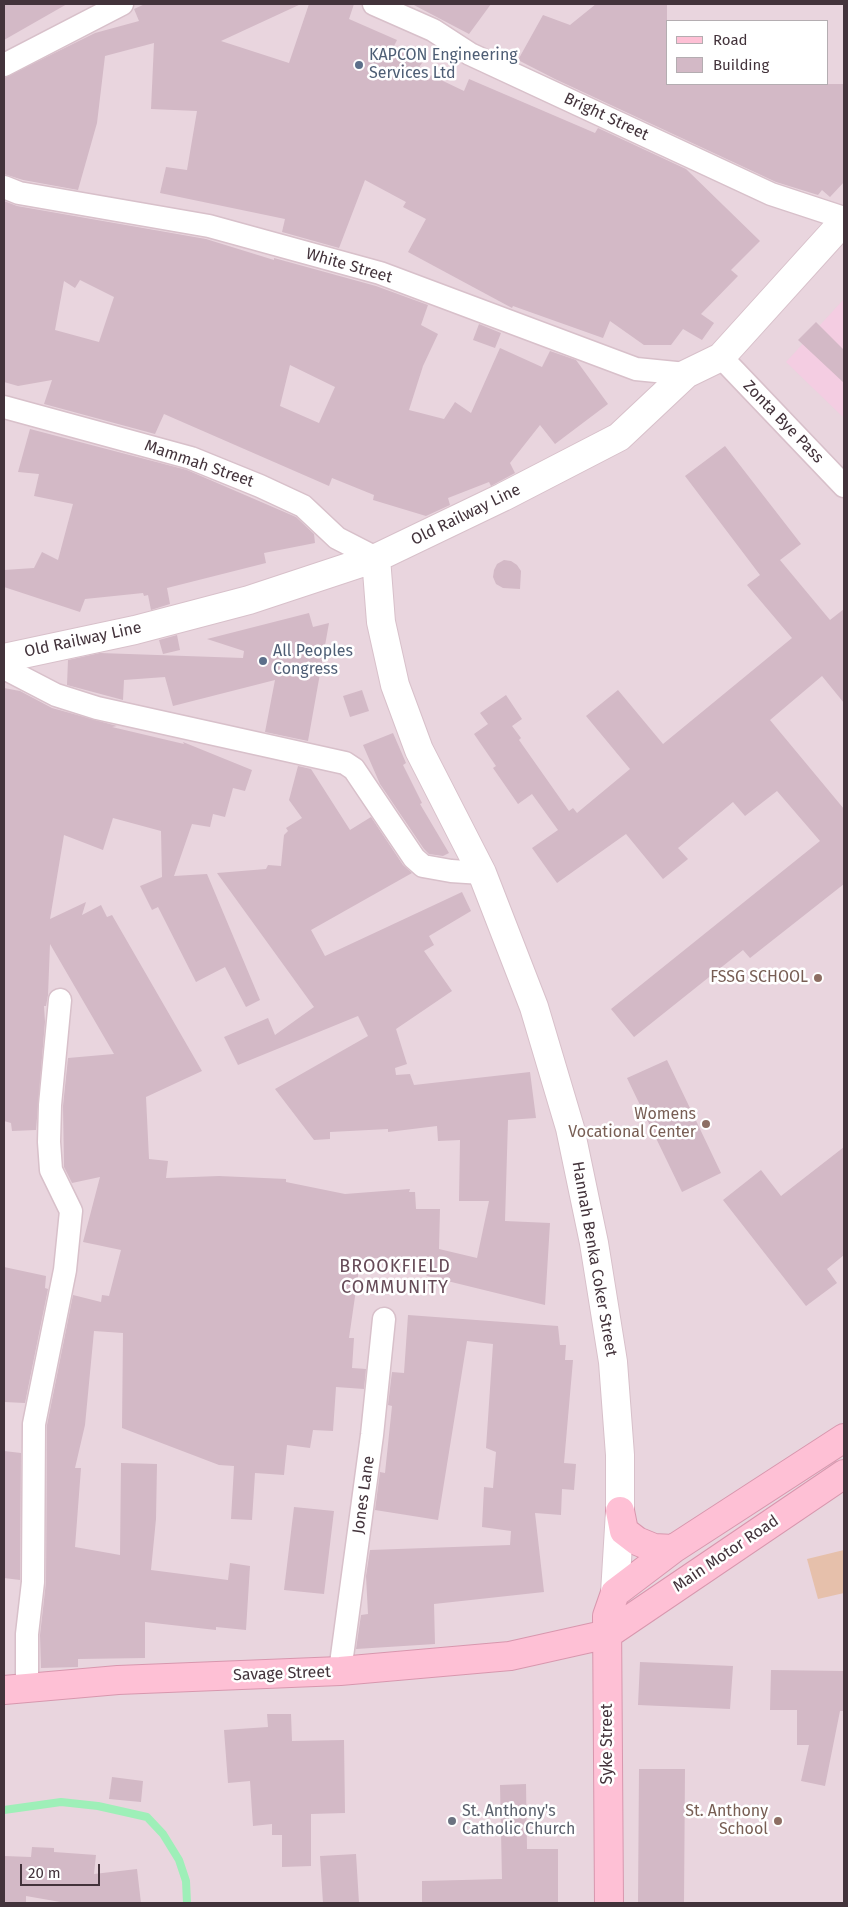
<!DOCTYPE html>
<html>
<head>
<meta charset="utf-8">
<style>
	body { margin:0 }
	#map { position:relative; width:848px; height:1907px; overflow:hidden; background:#f1e3e9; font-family:"Fira Sans",sans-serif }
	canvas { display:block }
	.frame { position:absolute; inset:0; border:5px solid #43333b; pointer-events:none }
	.legend { position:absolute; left:666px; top:20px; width:162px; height:65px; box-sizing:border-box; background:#fff; border:1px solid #b4adb1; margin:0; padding:6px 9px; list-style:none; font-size:15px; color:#43333b }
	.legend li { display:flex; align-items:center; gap:10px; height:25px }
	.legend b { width:25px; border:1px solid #b4adb1 }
	.scale { position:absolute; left:20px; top:1864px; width:80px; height:22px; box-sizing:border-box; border:2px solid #43333b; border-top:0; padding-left:6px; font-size:15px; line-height:18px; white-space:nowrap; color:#43333b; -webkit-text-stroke:4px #fff; paint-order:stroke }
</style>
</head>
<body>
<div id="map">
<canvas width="848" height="1907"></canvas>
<div class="frame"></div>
<ul class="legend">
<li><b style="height:6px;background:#fec0d5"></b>Road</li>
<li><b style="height:14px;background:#d3b9c6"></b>Building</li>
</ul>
<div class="scale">20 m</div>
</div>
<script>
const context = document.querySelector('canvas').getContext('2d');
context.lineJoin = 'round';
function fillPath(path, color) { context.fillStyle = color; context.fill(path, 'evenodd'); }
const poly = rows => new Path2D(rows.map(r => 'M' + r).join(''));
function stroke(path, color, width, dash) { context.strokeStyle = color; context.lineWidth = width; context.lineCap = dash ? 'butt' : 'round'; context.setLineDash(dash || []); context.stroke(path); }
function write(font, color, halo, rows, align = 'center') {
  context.font = font + ' "Fira Sans",sans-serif'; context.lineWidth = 5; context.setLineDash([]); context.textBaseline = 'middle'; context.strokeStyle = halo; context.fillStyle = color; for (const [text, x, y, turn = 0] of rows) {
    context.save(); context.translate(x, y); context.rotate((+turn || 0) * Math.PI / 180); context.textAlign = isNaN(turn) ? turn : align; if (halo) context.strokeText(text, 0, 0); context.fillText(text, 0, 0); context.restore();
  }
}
fillPath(poly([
	[4,4,844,4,844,1903,4,1903],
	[667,21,827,21,827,84,667,84]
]), '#e9d5de');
fillPath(poly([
	[844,299,844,418,786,362]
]), '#f4cde2');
fillPath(poly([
	[844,1550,844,1593,818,1599,807,1559]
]), '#e6c0ab');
stroke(poly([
	[4,1810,61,1802,98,1806,147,1817,163,1834,179,1860,186,1881,187,1903]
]), '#9eefb8', 8);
fillPath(poly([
	[4,4,67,4,4,40],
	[145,4,301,4,221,41,289,63,309,4,354,4,349,19,397,40,393,48,422,63,418,69,464,91,469,79,595,133,598,128,686,169,760,241,731,270,738,276,701,314,714,323,702,340,683,329,671,345,644,345,610,321,603,338,513,306,512,308,408,252,426,219,403,207,406,202,365,180,339,248,282,232,285,219,160,193,166,167,187,170,197,111,151,109,154,43,105,56,97,123,78,190,23,180,4,174,4,78,95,33,139,21,134,9],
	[412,4,491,4,469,34],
	[596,4,667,4,667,84,844,84,844,182,830,197,822,190,818,195,776,182,555,79,518,60,543,15,570,25],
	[4,201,17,206,206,239,274,260,274,258,376,286,428,305,421,325,438,334,423,366,409,410,444,419,455,402,471,413,500,348,542,367,550,351,576,360,608,404,555,444,540,425,510,463,515,473,491,486,489,482,448,498,450,505,426,516,373,500,374,495,332,478,329,486,164,414,155,434,44,404,52,380,18,386,4,382],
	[80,280,114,297,99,342,55,330,64,281,75,288],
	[290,365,335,387,319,423,280,406],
	[816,322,844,350,844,383,798,340],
	[479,324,501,333,495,348,473,340],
	[30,429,187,470,296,517,314,534,315,543,264,553,266,563,167,588,170,604,151,610,148,595,144,596,143,593,85,599,80,612,4,587,4,570,34,568,42,552,58,560,73,504,34,496,39,474,18,472],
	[725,446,801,544,780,560,830,620,844,609,844,703,822,676,770,720,844,809,844,884,750,958,743,950,634,1037,611,1009,820,841,777,791,745,816,733,802,678,848,688,859,663,879,626,834,557,883,532,848,558,830,532,794,518,804,493,768,496,766,474,734,488,724,480,713,506,695,522,719,512,726,521,738,519,740,569,811,573,808,577,813,630,769,586,716,618,690,663,744,792,638,747,585,760,575,685,476],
	[504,560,511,561,517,565,521,571,520,589,503,588,496,584,493,577,494,570,497,564],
	[309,613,313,627,329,623,308,741,265,732,275,680,173,706,165,677,124,680,123,700,67,685,68,660,100,653,243,658,244,651,207,639],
	[177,635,180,650,163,654,159,640],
	[4,688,20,691,52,708,117,726,112,727,184,744,183,742,252,770,245,791,233,788,225,817,213,814,210,827,192,824,174,876,207,874,260,1000,246,1007,225,967,196,982,158,907,152,910,140,886,162,877,161,831,113,818,103,850,64,835,50,919,86,902,82,915,101,905,107,917,112,915,202,1071,146,1097,149,1159,168,1161,166,1178,219,1176,286,1179,286,1182,345,1194,410,1189,409,1192,415,1192,416,1209,440,1209,439,1249,477,1258,489,1201,459,1201,460,1140,438,1141,437,1126,388,1132,388,1129,330,1132,330,1139,314,1140,275,1089,368,1036,358,1016,238,1065,224,1037,268,1018,275,1035,314,1007,217,873,266,869,268,865,281,866,284,835,288,831,286,828,302,818,289,800,298,766,311,769,350,830,371,817,403,865,412,873,311,930,325,956,462,892,471,911,429,936,434,945,424,951,452,991,396,1029,407,1064,395,1068,396,1075,410,1074,414,1085,530,1072,536,1118,508,1120,505,1221,550,1223,545,1305,427,1276,412,1258,365,1258,362,1270,359,1269,349,1338,354,1338,352,1368,366,1369,364,1389,336,1387,333,1431,313,1430,310,1448,287,1445,284,1475,255,1473,252,1520,231,1519,234,1466,219,1465,122,1428,123,1333,94,1331,85,1425,75,1468,81,1468,75,1547,120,1555,121,1463,157,1464,156,1519,151,1570,228,1580,230,1563,250,1566,246,1630,216,1627,216,1630,145,1622,145,1658,78,1659,78,1667,41,1668,40,1635,46,1582,47,1425,73,1295,101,1302,102,1295,109,1296,121,1250,83,1242,100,1177,72,1183,64,1167,63,1106,68,1058,114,1054,50,944,48,995,46,1006,44,1006,45,1022,36,1130,12,1131,11,1123,4,1121],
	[362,690,369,711,350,717,343,696],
	[393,733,406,763,403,765,422,803,420,804,449,853,443,856,429,854,424,849,380,784,363,745],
	[667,1060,721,1173,682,1192,627,1078],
	[844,1147,844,1255,827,1269,837,1283,806,1306,723,1200,761,1170,781,1196],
	[4,1267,46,1276,45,1288,48,1289,25,1403,4,1402],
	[408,1315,558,1326,560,1345,566,1345,565,1360,573,1360,564,1463,576,1464,574,1490,562,1489,561,1515,535,1513,544,1592,434,1604,435,1644,356,1649,361,1615,368,1614,366,1576,370,1550,510,1545,511,1531,482,1527,484,1487,493,1488,496,1452,486,1448,493,1344,467,1341,438,1520,375,1510,380,1472,385,1473,392,1406,388,1405,392,1372,404,1373],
	[4,1451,21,1453,20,1580,4,1578],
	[294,1507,334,1511,324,1594,284,1590],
	[640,1662,733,1666,730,1709,638,1705],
	[771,1670,844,1671,844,1711,840,1711,825,1786,801,1781,809,1745,797,1745,797,1710,770,1710],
	[267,1714,291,1714,292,1741,344,1740,345,1813,311,1814,311,1866,282,1867,282,1835,272,1835,272,1824,253,1826,250,1781,228,1783,224,1730,268,1727],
	[639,1769,685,1769,684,1903,638,1903],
	[112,1777,143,1781,141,1802,109,1799],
	[526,1784,527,1849,558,1849,558,1903,422,1903,422,1881,502,1879,500,1785],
	[32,1847,54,1848,54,1852,96,1855,94,1874,137,1869,141,1903,66,1903,26,1896,26,1903,4,1903,4,1856,31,1857],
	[356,1854,359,1903,323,1903,320,1856]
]), '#d3b9c6');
const minor = poly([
	[374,4,433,30,470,54,771,194,844,218],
	[4,65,122,4],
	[4,187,19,193,209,226,380,273,636,369,686,374],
	[721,357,844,486],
	[4,407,191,458,260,486,303,506,337,538,376,558],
	[4,668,56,695,97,708,345,763,354,769,414,858,423,866,451,871,482,873],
	[340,1671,372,1435,384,1319],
	[27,1688,27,1634,33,1582,34,1424,65,1270,71,1211,51,1170,49,1142,50,1105,60,1000]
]);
const tertiary = poly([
	[376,558,381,622,395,685,419,750,482,873,534,1007,570,1128,594,1243,613,1362,620,1455,620,1511,615,1593],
	[4,658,135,630,249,600,376,558,503,497,619,437,686,374,721,357,844,221]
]);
const secondary = poly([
	[620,1511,624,1531,637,1541,654,1548,673,1549],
	[4,1690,118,1680,340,1671,510,1656,608,1634,844,1474],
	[609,1903,607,1616,615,1593,673,1549,844,1438]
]);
stroke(minor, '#d8c0ca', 25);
stroke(tertiary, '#d8c0ca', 30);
stroke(secondary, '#d897ae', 30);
stroke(minor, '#fff', 22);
stroke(tertiary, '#fff', 28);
stroke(secondary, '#fec0d5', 28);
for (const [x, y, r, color] of [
	[359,65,5,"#5c6f8a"],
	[263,661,5,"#5c6f8a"],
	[818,978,5,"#8d6e63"],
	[706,1124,5,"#8d6e63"],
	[452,1821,5,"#6b7280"],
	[778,1821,5,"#8d6e63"]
]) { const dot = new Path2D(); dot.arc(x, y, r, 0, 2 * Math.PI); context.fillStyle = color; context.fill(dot); stroke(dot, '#fff', 2); }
write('16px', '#4e5e75', '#fff', [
	["KAPCON Engineering",369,56],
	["Services Ltd",369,74],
	["All Peoples",273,652],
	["Congress",273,670]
], 'left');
write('16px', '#43333b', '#fff', [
	["Bright Street",606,117,25],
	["White Street",349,266,16],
	["Zonta Bye Pass",783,422,46],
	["Mammah Street",199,464,19],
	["Old Railway Line",466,515,-26],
	["Old Railway Line",83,640,-12],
	["Hannah Benka Coker Street",594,1259,80],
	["Jones Lane",364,1495,-82],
	["Main Motor Road",726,1554,-34],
	["Savage Street",282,1674,-2],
	["Syke Street",608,1744,-90]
]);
write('16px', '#785e54', '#fff', [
	["FSSG SCHOOL",808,978],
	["Womens",696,1115],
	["Vocational Center",696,1133],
	["St. Anthony",768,1812],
	["School",768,1830]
], 'right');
write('16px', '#5b616d', '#fff', [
	["St. Anthony's",462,1812],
	["Catholic Church",462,1830]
], 'left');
context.letterSpacing = '1px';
write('18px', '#664b58', '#fff', [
	["BROOKFIELD",395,1267],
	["COMMUNITY",395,1288]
]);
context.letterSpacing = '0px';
</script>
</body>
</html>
